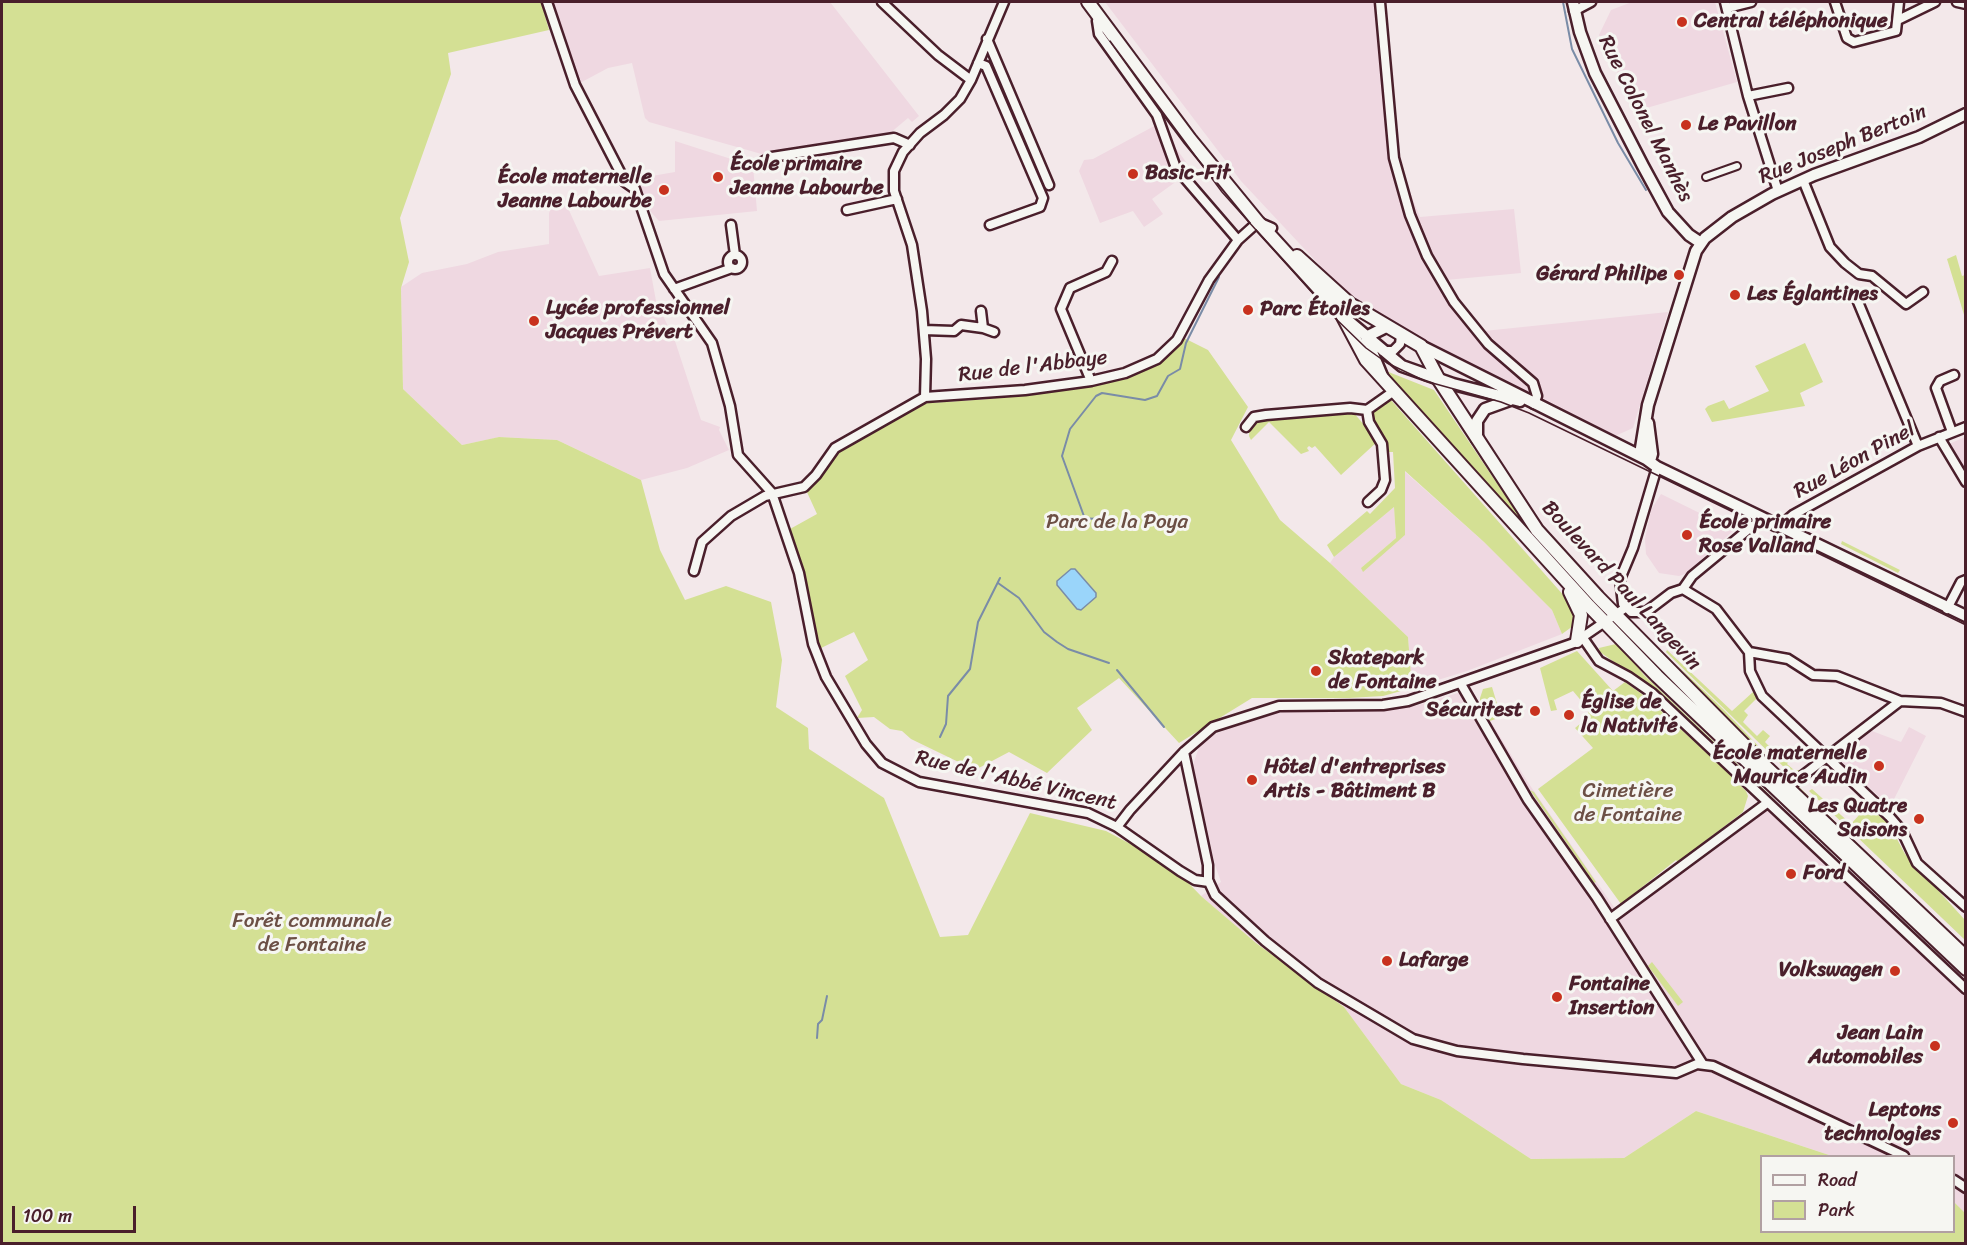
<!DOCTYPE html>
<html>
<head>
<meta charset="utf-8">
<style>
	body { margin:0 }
	#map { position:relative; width:1967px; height:1245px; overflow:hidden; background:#f3e8ea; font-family:Sriracha,sans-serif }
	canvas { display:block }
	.frame { position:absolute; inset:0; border:3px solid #4a1f2b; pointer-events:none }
	.legend { position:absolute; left:1760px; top:1155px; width:195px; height:78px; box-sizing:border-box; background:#f6f6f2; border:2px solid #b1a0a2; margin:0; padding:8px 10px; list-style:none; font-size:18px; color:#4a1f2b }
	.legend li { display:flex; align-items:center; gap:12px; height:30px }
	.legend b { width:30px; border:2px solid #b1a0a2 }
	.scale { position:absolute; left:12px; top:1206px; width:124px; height:27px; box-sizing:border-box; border:3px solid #4a1f2b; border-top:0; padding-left:8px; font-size:18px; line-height:21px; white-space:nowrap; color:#4a1f2b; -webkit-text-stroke:4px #f6f6f2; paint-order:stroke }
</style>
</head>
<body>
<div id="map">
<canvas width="1967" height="1245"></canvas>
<div class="frame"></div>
<ul class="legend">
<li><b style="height:8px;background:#f6f6f2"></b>Road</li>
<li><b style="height:16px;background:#d4e094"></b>Park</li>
</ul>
<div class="scale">100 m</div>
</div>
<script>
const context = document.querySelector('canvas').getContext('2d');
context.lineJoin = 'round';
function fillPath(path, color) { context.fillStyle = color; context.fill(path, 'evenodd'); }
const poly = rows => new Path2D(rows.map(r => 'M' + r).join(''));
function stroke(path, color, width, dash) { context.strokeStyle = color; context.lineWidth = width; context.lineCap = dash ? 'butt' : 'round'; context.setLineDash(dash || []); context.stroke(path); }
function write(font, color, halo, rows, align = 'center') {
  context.font = font + ' Sriracha,sans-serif'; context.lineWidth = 6; context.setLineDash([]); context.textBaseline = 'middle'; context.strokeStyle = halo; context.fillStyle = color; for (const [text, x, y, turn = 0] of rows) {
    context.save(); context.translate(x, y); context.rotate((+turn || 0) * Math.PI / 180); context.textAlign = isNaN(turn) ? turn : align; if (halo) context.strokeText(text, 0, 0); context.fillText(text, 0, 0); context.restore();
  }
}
fillPath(poly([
	[553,2,830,2,919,116,912,122,908,118,889,134,765,155,649,122,645,118,632,63,608,68,580,83],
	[1105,2,1384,2,1389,89,1397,160,1420,217,1514,209,1521,273,1446,280,1484,331,1668,312,1633,428,1615,436,1588,423,1415,336,1341,288,1241,181],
	[1632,2,1715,2,1737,82,1636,111,1599,35,1611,10],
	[1158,124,1192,170,1152,199,1163,214,1144,227,1133,211,1100,223,1079,171,1084,160,1093,159],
	[675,141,753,166,757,211,659,221,651,212,640,184,646,177,675,172],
	[562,195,599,276,650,268,656,301,675,341,701,420,720,427,719,430,729,450,687,468,641,480,557,440,500,437,462,445,403,389,401,287,422,273,467,264,498,252,549,244,549,213,552,206],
	[1965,437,1965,477,1949,444],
	[1404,471,1484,542,1552,610,1562,634,1467,671,1412,688,1408,637,1330,563,1334,557,1394,507,1396,538,1361,568,1405,535],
	[1661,494,1734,530,1685,574,1679,576,1659,573,1646,554,1645,539,1651,510],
	[1471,689,1527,781,1616,910,1764,799,1965,992,1965,1214,1954,1202,1954,1156,1832,1156,1696,1111,1624,1158,1531,1159,1441,1100,1401,1084,1344,1007,1256,943,1201,896,1221,882,1215,865,1193,765,1199,747,1209,737,1260,715,1289,711,1383,710,1415,706],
	[1909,727,1926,736,1890,807,1840,760,1840,753,1872,731,1901,742]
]), '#efd8e1');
fillPath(poly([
	[2,2,541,2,549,30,448,53,451,74,400,218,409,262,401,288,403,389,462,445,499,437,557,440,641,480,660,550,685,600,726,586,771,602,782,660,776,707,808,728,809,749,884,798,940,937,968,935,1030,813,1106,831,1172,866,1201,896,1256,943,1344,1007,1401,1084,1441,1100,1531,1159,1624,1158,1696,1111,1832,1156,1762,1156,1762,1232,1954,1232,1954,1202,1966,1214,1965,1244,2,1244],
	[1956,255,1962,276,1965,275,1965,318,1947,259],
	[1182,337,1208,350,1248,407,1231,440,1280,520,1330,563,1408,637,1412,688,1383,696,1349,698,1252,698,1179,743,1119,678,1077,708,1092,730,1047,773,1009,752,975,770,911,739,902,731,890,729,874,717,857,718,862,710,845,676,868,660,854,632,817,650,810,601,790,529,817,514,806,490,823,473,833,455,915,404,989,399,1124,378,1159,361,1172,352],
	[1805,343,1823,382,1800,393,1805,406,1712,422,1705,409,1708,406,1724,400,1729,409,1769,391,1755,366],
	[1386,371,1434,390,1521,519,1517,518],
	[1390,399,1573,606,1575,616,1573,626,1562,634,1552,610,1484,542,1405,471,1405,535,1363,572,1361,568,1396,538,1394,507,1334,557,1327,545,1367,511,1370,514,1395,488,1393,452,1387,452,1387,442,1374,425,1373,417,1374,409],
	[1353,412,1378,441,1341,475,1315,446,1312,448,1309,446,1307,448,1309,451,1301,454,1269,422,1251,440,1249,436,1250,426,1260,418],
	[1842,541,1900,570,1898,573,1841,544],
	[1620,643,1644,675,1775,800,1774,802,1631,674,1600,652,1599,648],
	[1667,650,1732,711,1753,692,1758,697,1744,711,1748,715,1743,722,1757,736,1763,730,1770,736,1765,742,1777,754,1783,749,1792,757,1787,764,1794,770,1801,770,1800,772,1791,774,1666,652],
	[1577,651,1613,691,1625,682,1646,697,1726,771,1746,791,1748,796,1743,812,1678,862,1676,860,1621,904,1538,789,1593,748,1575,728,1587,718,1589,710,1573,691,1554,700,1557,710,1551,711,1540,668],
	[1678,666,1723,709,1765,753,1760,757],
	[1492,687,1501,717,1490,721,1480,706,1480,698,1483,689],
	[1797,785,1965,947,1965,953,1795,788],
	[1812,789,1851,824,1867,806,1889,824,1905,854,1965,920,1965,940,1809,791],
	[1530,790,1534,792,1596,882,1594,883],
	[1652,962,1683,1002,1678,1006,1648,966]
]), '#d4e094');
const water = poly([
	[1071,569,1075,569,1096,593,1096,597,1081,610,1077,609,1057,585,1057,581,1071,569]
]);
fillPath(water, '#9ad5fa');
stroke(water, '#7a8ca7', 1.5);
stroke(poly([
	[1563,2,1572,49,1618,143,1646,190],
	[1060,518,1111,519],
	[1085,519,1062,456,1070,429,1096,396,1102,393,1145,400,1157,396,1168,376,1180,369,1186,343,1219,277],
	[998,583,1019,598,1044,632,1057,642,1068,649,1109,663],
	[1117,670,1164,727],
	[940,737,946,724,948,696,970,669,978,622,1000,578],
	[817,1038,818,1024,822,1020,827,996]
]), '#7a8ca7', 2);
const pedestrian = poly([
	[1706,177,1737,166]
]);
const minor = poly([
	[547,2,575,85,620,172,625,182,635,189,664,274,712,343,730,406,738,455,772,493,799,573,813,644,826,677,866,744,882,763,919,782,1088,813,1117,827,1180,871,1195,880,1209,882],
	[882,2,938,55,971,80],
	[1380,2,1394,158,1410,215,1427,256,1454,302,1488,344,1533,383,1537,396,1534,404],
	[1725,2,1748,96,1778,191],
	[1835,2,1847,38,1854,42,1896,31,1899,2],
	[1957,2,1966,4],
	[1727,8,1751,2],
	[1574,11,1591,2],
	[1099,15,1097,21,1099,34,1157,115,1176,168,1238,240],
	[1898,20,1935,2],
	[987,39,1049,185],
	[978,63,986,66,1043,198,1040,207,990,225],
	[1748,96,1788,88],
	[764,161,772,157,894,138,910,145],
	[1803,180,1830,247,1845,263,1859,274,1872,276,1906,304,1923,292],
	[847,210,897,199],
	[731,225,735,255],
	'728 262a7 7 0 1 1 14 0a7 7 0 1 1-14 0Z',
	[674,289,732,268],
	[1856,297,1918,446],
	[983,328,994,332],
	[924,330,954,331,961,325,983,328,981,311],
	[1383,351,1393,351,1400,344,1401,336],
	[1091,381,1061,309,1070,288,1106,272,1112,261],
	[925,397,926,359,922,311,912,245,894,191,894,171,903,152,920,133,944,115,960,99,971,80,1004,2],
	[1246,427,1254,417,1266,415,1350,408,1367,410],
	[1952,432,1936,388,1940,381,1954,375],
	[1939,437,1966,482],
	[1657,467,1633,548,1620,579,1623,604,1631,612,1646,612,1671,593,1683,589,1692,576,1761,519],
	[1368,502,1381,490,1385,480,1382,444,1369,422,1367,410,1394,391],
	[1779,527,1793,515,1918,446,1966,427],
	[694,571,702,542,731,516,765,496,804,487,816,475,835,448,925,397,1025,390,1091,381,1125,373,1157,359,1177,340,1209,280,1238,240,1258,222,1272,228],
	[1683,589,1716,609,1749,652,1788,659,1813,675,1837,676,1900,701,1941,703,1966,712],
	[1947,609,1961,582,1966,580],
	[1583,638,1599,661,1629,677,1652,693,1966,989],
	[1749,652,1750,671,1762,696,1889,816,1902,831,1917,863,1966,907],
	[1461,684,1528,800,1597,898,1702,1063],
	[1184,752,1208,865,1208,880,1215,895,1265,941,1318,983,1413,1039,1457,1051,1523,1059,1676,1073,1697,1064,1713,1066,1904,1156],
	[1788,787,1900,701],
	[1117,827,1130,810,1184,752,1213,727,1279,706,1383,705,1408,701,1574,643,1625,608],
	[1610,919,1767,803],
	[1954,1180,1966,1188]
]);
const tertiary = poly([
	[1573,2,1580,32,1595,73,1643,166,1668,212,1689,235,1701,243],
	[1345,318,1402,366,1453,384,1520,401],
	[1366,337,1386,327],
	[1367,340,1382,376],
	[1421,346,1646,459,1657,467,1966,616],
	[1648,423,1652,454,1650,461],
	[1477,439,1477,421,1485,409,1510,400],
	[1646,459,1641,448,1648,405,1696,251,1705,238,1732,217,1772,194,1814,175,1919,137,1966,114]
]);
const secondary = poly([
	[1088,2,1190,139,1258,222,1341,313,1366,360,1589,606,1657,676,1966,969],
	[1297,256,1350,304,1421,346,1439,380,1537,530,1598,597,1764,765,1966,957],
	[1570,592,1581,615,1577,641]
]);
stroke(pedestrian, '#4a1f2b', 10);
stroke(minor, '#4a1f2b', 13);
stroke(tertiary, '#4a1f2b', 15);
stroke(secondary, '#4a1f2b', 16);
stroke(pedestrian, '#f6f6f2', 6);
stroke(minor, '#f6f6f2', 8);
stroke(tertiary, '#f6f6f2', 10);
stroke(secondary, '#f6f6f2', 12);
stroke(poly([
	[1110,41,1222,192,1333,316,1366,348,1387,363,1425,381,1501,402,1529,413,1966,625]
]), '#4a1f2b', 1.5);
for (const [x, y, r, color] of [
	[1682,22,6,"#c8321e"],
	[1686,125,6,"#c8321e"],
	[1133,174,6,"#c8321e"],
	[718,177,6,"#c8321e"],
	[664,190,6,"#c8321e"],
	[1679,275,6,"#c8321e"],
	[1735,295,6,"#c8321e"],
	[1248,310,6,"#c8321e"],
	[534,321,6,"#c8321e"],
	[1687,535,6,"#c8321e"],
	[1316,671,6,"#c8321e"],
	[1535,711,6,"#c8321e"],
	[1569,715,6,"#c8321e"],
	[1879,766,6,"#c8321e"],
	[1252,780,6,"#c8321e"],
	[1919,819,6,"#c8321e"],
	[1791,874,6,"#c8321e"],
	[1387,961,6,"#c8321e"],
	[1895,971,6,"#c8321e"],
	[1557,997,6,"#c8321e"],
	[1935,1046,6,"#c8321e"],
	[1953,1123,6,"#c8321e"]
]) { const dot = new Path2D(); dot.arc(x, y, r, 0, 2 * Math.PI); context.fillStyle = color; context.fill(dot); stroke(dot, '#f6f6f2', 2); }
write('bold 21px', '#4a1f2b', '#f6f6f2', [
	["Central téléphonique",1694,22],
	["Le Pavillon",1698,125],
	["École primaire",730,165],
	["Jeanne Labourbe",730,189],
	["Basic-Fit",1145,174],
	["École maternelle",652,178,"right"],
	["Jeanne Labourbe",652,202,"right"],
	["Gérard Philipe",1667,275,"right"],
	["Les Églantines",1747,295],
	["Lycée professionnel",546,309],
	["Jacques Prévert",546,333],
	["Parc Étoiles",1260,310],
	["École primaire",1699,523],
	["Rose Valland",1699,547],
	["Skatepark",1328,659],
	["de Fontaine",1328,683],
	["Église de",1581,703],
	["la Nativité",1581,727],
	["Sécuritest",1523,711,"right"],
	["École maternelle",1867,754,"right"],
	["Maurice Audin",1867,778,"right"],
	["Hôtel d'entreprises",1264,768],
	["Artis - Bâtiment B",1264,792],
	["Les Quatre",1907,807,"right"],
	["Saisons",1907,831,"right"],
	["Ford",1803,874],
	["Lafarge",1399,961],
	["Volkswagen",1883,971,"right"],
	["Fontaine",1569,985],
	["Insertion",1569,1009],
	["Jean Lain",1923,1034,"right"],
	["Automobiles",1923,1058,"right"],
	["Leptons",1941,1111,"right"],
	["technologies",1941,1135,"right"]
], 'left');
write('21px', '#4a1f2b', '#f6f6f2', [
	["Rue Colonel Manhès",1645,119,63],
	["Rue Joseph Bertoin",1843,145,-22],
	["Rue de l'Abbaye",1033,367,-7],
	["Rue Léon Pinel",1855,461,-29],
	["Boulevard Paul Langevin",1621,586,47],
	["Rue de l'Abbé Vincent",1016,781,13]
]);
write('21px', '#6c4f45', '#f6f6f2', [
	["Parc de la Poya",1117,523],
	["Cimetière",1628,792],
	["de Fontaine",1628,816],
	["Forêt communale",312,922],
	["de Fontaine",312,946]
]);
</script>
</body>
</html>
